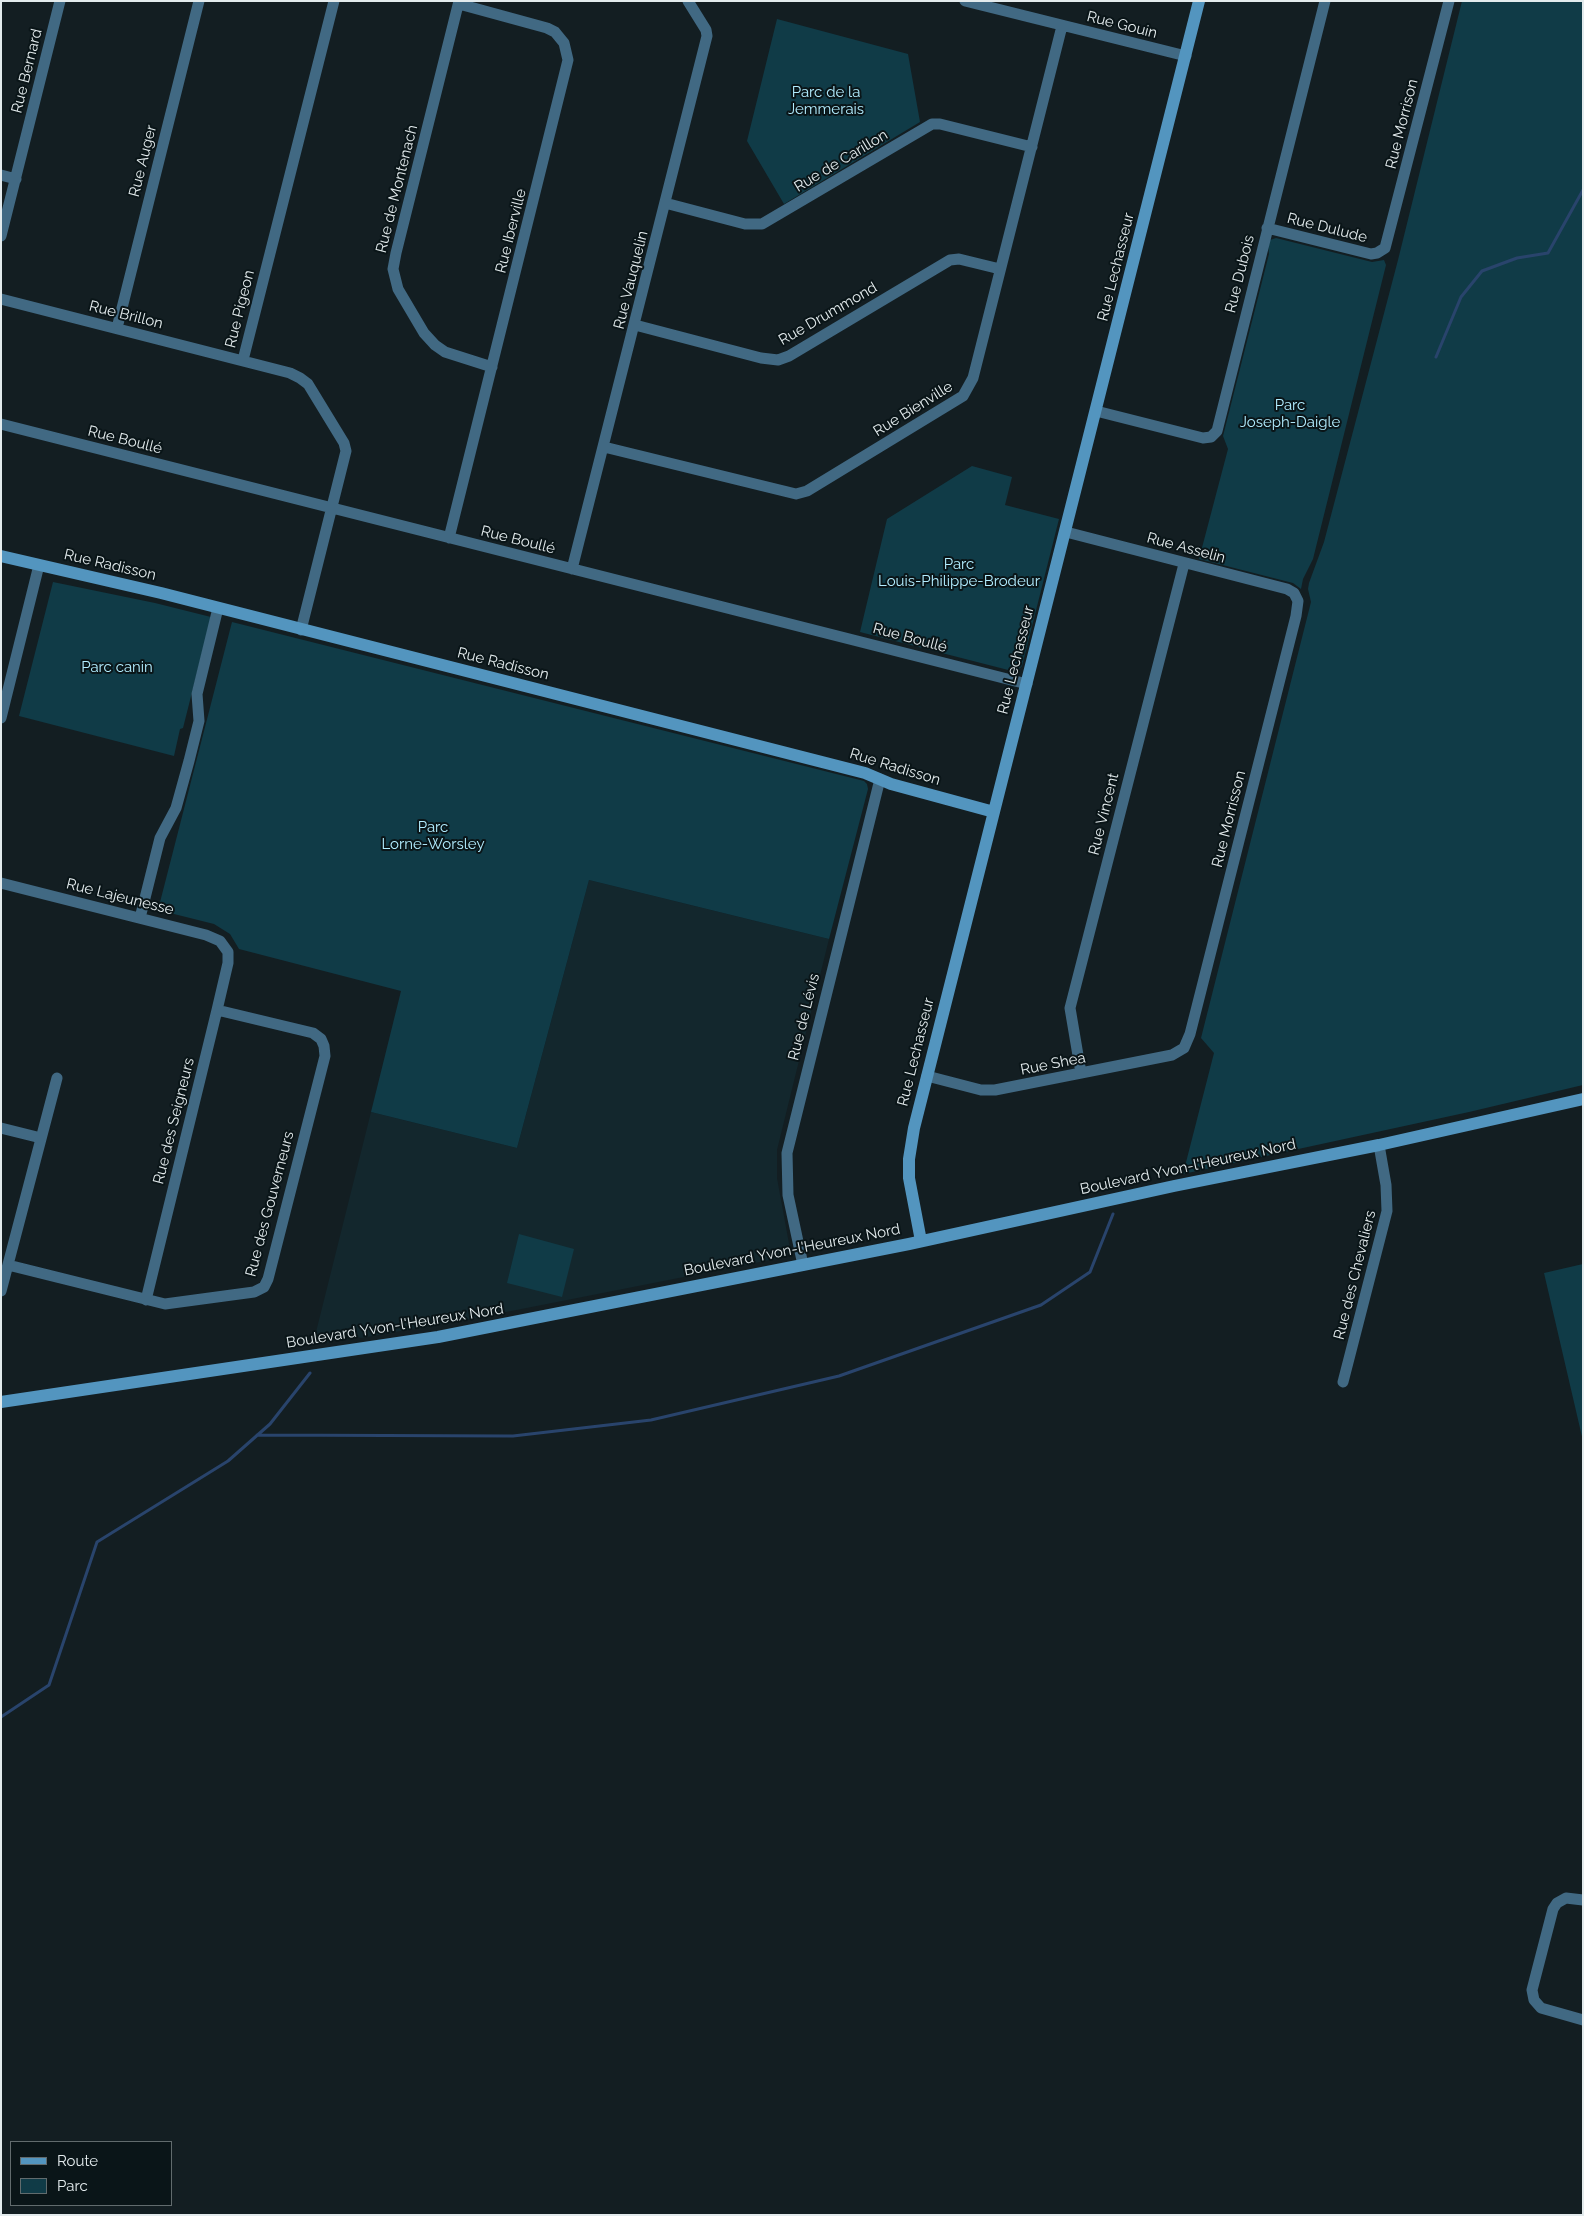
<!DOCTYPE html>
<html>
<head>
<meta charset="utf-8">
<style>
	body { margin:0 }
	#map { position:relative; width:1584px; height:2216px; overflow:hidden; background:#131e22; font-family:Raleway,sans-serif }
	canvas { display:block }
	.frame { position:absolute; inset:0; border:2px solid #e3ebed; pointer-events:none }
	.legend { position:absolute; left:10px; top:2141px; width:162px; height:65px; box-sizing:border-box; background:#0a1518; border:1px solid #616b6d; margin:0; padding:6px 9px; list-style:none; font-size:15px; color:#e3ebed }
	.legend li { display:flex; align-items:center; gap:10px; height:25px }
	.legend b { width:25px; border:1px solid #616b6d }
</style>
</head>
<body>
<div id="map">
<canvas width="1584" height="2216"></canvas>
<div class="frame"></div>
<ul class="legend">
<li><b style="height:6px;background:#5395bf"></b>Route</li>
<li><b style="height:14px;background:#103b47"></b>Parc</li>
</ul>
</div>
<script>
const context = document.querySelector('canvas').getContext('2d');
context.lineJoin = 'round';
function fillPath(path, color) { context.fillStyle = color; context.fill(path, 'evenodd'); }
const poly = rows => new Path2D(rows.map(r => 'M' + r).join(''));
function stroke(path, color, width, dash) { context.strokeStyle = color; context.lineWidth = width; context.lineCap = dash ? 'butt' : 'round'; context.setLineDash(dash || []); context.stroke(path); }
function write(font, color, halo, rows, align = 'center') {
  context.font = font + ' Raleway,sans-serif'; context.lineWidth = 4; context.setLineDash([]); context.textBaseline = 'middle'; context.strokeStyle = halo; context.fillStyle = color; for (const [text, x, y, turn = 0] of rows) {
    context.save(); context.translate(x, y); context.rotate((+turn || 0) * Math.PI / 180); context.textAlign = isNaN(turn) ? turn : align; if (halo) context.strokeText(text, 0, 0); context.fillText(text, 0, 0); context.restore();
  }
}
fillPath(poly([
	[589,880,829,939,777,1150,777,1178,790,1249,789,1253,785,1257,481,1317,361,1338,353,1335,331,1342,313,1344,371,1112,517,1148]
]), '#13272d');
fillPath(poly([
	[1462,1,1583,1,1583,1085,1469,1112,1183,1174,1214,1053,1201,1038,1311,602,1308,589,1309,583,1324,542,1398,260],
	[777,19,908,54,920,122,784,204,747,141],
	[1276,238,1372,262,1384,260,1386,265,1313,559,1303,579,1301,589,1293,583,1199,559,1228,449,1223,436,1269,254,1268,244,1270,240],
	[972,466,1012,477,1005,505,1059,519,1022,666,1016,672,860,632,887,519],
	[53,582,155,603,211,617,183,728,180,729,174,756,19,716],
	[232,622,864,781,867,784,868,789,829,939,589,880,517,1148,371,1112,401,991,239,949,230,934,214,924,158,910],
	[519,1234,574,1249,562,1297,507,1283],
	[1583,1264,1583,1441,1544,1273]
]), '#103b47');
stroke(poly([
	[1436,357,1461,297,1482,271,1517,258,1548,253,1583,190],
	[257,1435,513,1436,651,1420,839,1376,1041,1305,1090,1272,1113,1214],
	[1,1717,49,1685,97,1542,228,1461,270,1424,310,1373]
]), '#29446c', 3);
stroke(poly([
	[459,1,396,253,393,269,398,289,424,333,435,345,445,352,492,367],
	[965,1,1186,56],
	[1,175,16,179],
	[665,203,745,224,762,224,932,124,940,124,1032,147],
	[1267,228,1371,254,1377,253,1385,248,1449,1],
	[1,236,60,1],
	[1,299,290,373,300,378,308,384,344,443,346,451,301,630],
	[635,325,761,358,778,360,789,356,950,260,959,259,1000,269],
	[117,328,199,1],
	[243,360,334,1],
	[1096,411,1203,438,1211,437,1217,431,1325,1],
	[1,424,1027,684],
	[604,447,796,494,807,491,963,396,973,378,1062,26],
	[449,538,568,60,564,43,555,32,547,28,459,4],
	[572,569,707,36,706,30,688,1],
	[1,718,39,565],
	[1,883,206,935,220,941,228,952,228,963,217,1010,146,1300],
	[140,918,160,838,176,808,189,761,199,721,197,694,218,608],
	[1081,1073,1070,1008,1184,564],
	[927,1076,981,1090,995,1090,1172,1055,1184,1048,1190,1034,1296,616,1298,601,1294,593,1287,589,1066,532],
	[1,1128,41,1138],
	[8,1265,165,1304,254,1292,264,1287,268,1279,325,1056,324,1046,321,1039,313,1033,217,1010],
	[803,1265,788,1195,787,1153,880,779],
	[1,1291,57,1078],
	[1343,1382,1387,1211,1386,1185,1379,1145],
	[1583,1900,1566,1898,1557,1903,1553,1909,1532,1990,1534,2000,1541,2008,1583,2020]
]), '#416983', 11);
stroke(poly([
	[1,556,161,593,865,773,891,784,994,812],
	[921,1241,909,1178,909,1159,914,1128,1199,1],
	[1,1402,438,1337,909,1244,1174,1186,1379,1145,1583,1099]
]), '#5395bf', 12);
write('15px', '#e3ebed', '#0a1518', [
	["Rue Gouin",1122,25,14],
	["Rue Bernard",27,71,-76],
	["Rue Morrison",1402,124,-76],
	["Rue Auger",143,161,-76],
	["Rue de Carillon",841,161,-31],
	["Rue de Montenach",397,189,-76],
	["Rue Dulude",1327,228,14],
	["Rue Iberville",511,231,-76],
	["Rue Lechasseur",1116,267,-76],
	["Rue Dubois",1240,274,-76],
	["Rue Vauquelin",631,280,-76],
	["Rue Pigeon",240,309,-76],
	["Rue Drummond",828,314,-30],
	["Rue Brillon",126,315,14],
	["Rue Bienville",913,409,-32],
	["Rue Boullé",125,440,14],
	["Rue Boullé",518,540,14],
	["Rue Asselin",1186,548,15],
	["Rue Radisson",110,565,13],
	["Rue Boullé",910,638,15],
	["Rue Lechasseur",1016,660,-76],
	["Rue Radisson",503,664,14],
	["Rue Radisson",895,767,17],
	["Rue Vincent",1104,814,-76],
	["Rue Morrisson",1229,819,-76],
	["Rue Lajeunesse",120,897,14],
	["Rue de Lévis",804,1017,-76],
	["Rue Lechasseur",916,1052,-76],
	["Rue Shea",1053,1064,-11],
	["Rue des Seigneurs",174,1121,-76],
	["Boulevard Yvon-l'Heureux Nord",1188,1167,-12],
	["Rue des Gouverneurs",270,1204,-75],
	["Boulevard Yvon-l'Heureux Nord",792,1250,-11],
	["Rue des Chevaliers",1355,1275,-76],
	["Boulevard Yvon-l'Heureux Nord",395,1326,-9]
]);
write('15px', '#b2edff', '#0a1518', [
	["Parc de la",826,92],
	["Jemmerais",826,109],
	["Parc",1290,405],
	["Joseph-Daigle",1290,422],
	["Parc",959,564],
	["Louis-Philippe-Brodeur",959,581],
	["Parc canin",117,667],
	["Parc",433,827],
	["Lorne-Worsley",433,844]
]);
</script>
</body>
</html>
